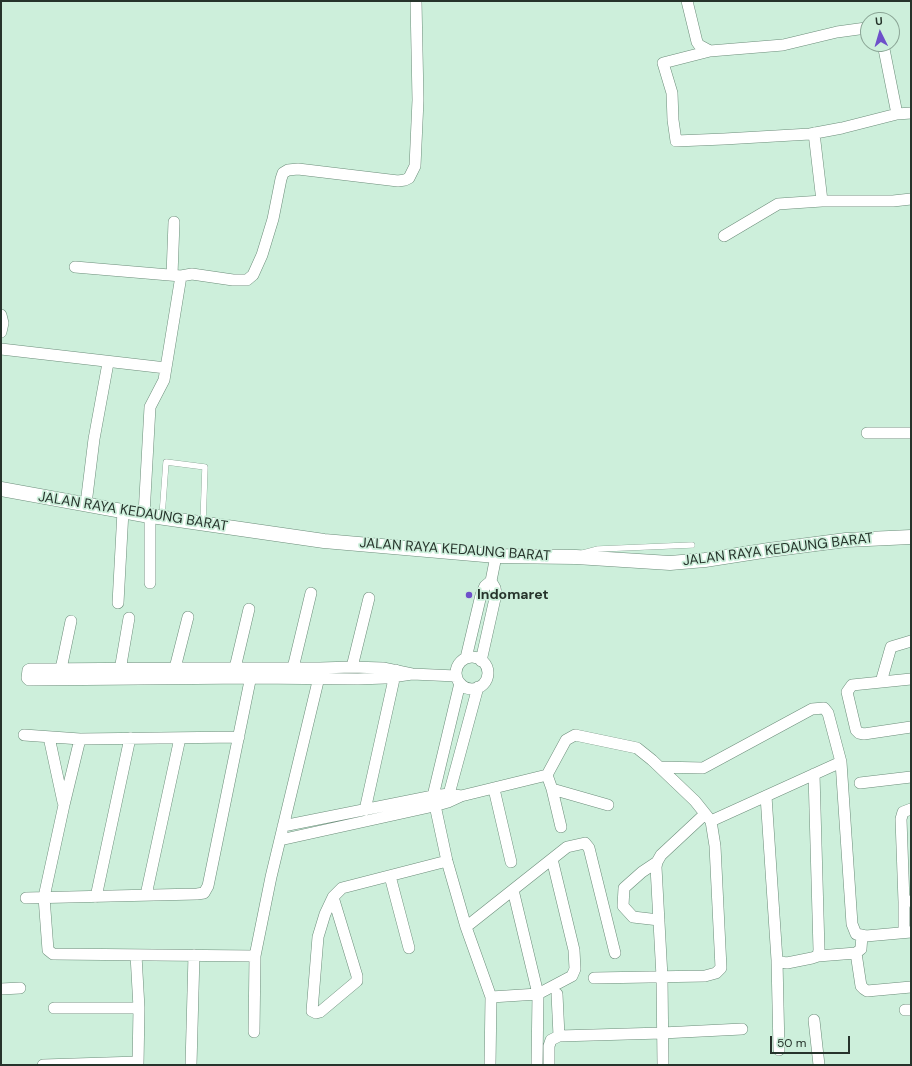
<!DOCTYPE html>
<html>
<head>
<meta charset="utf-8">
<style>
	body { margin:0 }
	#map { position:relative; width:912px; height:1066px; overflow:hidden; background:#cdefdb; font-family:"DM Sans",sans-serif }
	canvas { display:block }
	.frame { position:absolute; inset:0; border:2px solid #26332b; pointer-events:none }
	.north { position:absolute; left:860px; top:12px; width:40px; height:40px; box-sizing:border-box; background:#cdefdb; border:1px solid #8aa495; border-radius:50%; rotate:355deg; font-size:11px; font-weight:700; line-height:16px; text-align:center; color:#26332b }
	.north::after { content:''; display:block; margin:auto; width:14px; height:18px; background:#6e50ca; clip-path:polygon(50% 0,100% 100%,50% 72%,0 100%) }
	.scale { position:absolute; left:770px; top:1036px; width:80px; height:18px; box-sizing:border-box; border:2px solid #26332b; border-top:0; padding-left:5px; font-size:12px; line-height:14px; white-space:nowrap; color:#26332b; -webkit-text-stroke:3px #cdefdb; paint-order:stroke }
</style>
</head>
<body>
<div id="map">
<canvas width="912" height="1066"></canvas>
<div class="frame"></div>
<div class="north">U</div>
<div class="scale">50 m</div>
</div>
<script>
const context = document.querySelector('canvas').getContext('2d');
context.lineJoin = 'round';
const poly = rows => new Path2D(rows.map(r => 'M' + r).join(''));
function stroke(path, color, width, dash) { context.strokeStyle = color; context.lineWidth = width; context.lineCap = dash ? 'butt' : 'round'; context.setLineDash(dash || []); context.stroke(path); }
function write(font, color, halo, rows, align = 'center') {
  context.font = font + ' "DM Sans",sans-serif'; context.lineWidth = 3.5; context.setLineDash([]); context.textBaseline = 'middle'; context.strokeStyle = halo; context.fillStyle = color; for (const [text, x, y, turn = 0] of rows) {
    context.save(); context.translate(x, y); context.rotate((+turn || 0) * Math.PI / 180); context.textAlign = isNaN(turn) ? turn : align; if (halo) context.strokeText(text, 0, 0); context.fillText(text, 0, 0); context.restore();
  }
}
const service = poly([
	[162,516,166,462,205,467,203,523],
	[583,553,598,549,692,545]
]);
const minor = poly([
	[687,1,697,42,699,45,710,51],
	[868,29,866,28,837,32,783,45,710,51,663,63,672,93,673,120,676,141,724,139,810,134,842,128,897,114,911,113],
	[883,44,897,114],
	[814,133,822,201],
	[724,236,778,204,822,201,893,201,911,199],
	[75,267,181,276,192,274,233,280,247,280,253,275,262,255,273,219,281,179,283,173,288,170,298,169,398,181,405,180,409,178,415,166,418,100,416,1],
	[172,275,174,222],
	[1,315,3,323,1,332],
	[1,349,166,368],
	[867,433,911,433],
	[86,504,94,439,108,363],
	[144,515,150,407,164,380,181,276],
	[150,583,150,515],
	[118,603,123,511],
	'456 673a16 16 0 1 1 32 0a16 16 0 1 1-32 0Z',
	[466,658,481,595,485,586,491,581,496,556],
	[481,661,496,594,495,588,491,581],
	[352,667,369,598],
	[175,668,188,617],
	[235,668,249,609],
	[293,668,311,593],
	[61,669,71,621],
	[412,674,385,678,358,679,251,678,29,680,27,678,28,670,30,669,175,668,320,668,352,667,383,668,412,674,456,676],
	[119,676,129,618],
	[911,679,852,685,847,692,856,730,859,733,864,734,911,727],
	[881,682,891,647,911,641],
	[460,683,433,796,447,861,466,927,491,997,490,1065],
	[24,735,80,739,239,737],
	[49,737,63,802],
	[80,739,64,805,44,897,48,950,53,954,255,956],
	[660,767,703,768,812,709,824,708,828,713,841,762,852,924,856,934,866,936,911,932],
	[860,783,911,777],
	[494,789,511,862],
	[552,789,608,805],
	[766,796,777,960,780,962,787,963,812,958,818,956,819,950,814,774],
	[448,801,449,794,478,687],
	[365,810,396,670],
	[711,821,841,762],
	[283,826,433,796,449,794,461,796],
	[561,827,552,789,547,775,566,740,575,735,637,748,652,760,695,801,711,821,715,846,721,968,716,973,705,976,594,978],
	[280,840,434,806,448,802,461,796,547,775],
	[657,862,642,872,624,888,623,906,633,917,659,920],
	[390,876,409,948],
	[513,890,538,994,572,976,575,969,574,950,552,859],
	[146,895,180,738],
	[96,897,130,738],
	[333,897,357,976,357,981,320,1012,316,1013,312,1011,318,937,325,914,333,897,342,888,447,861],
	[26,898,197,894,204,893,208,886,252,671],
	[904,902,901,819,903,812,911,809],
	[466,927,567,847,585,843,589,848,615,953],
	[904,932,904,902,911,901],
	[856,953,861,986,864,989,867,991,911,987],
	[136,955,139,1008,138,1065],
	[818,956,856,953,861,949,862,935],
	[777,960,779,1050],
	[1,989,20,988],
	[491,997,538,994,537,1065],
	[54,1008,139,1008],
	[905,1010,911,1010],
	[814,1020,819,1065],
	[254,1032,255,956,271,877,320,673],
	[559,1036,662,1033,742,1029],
	[43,1065,138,1062],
	[191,1065,194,955],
	[549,1065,549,1046,551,1040,559,1036,557,994],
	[663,1065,662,977,656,867,657,862,661,855,705,814]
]);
const tertiary = poly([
	[1,489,144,515,324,541,496,556,576,557,670,563,705,560,769,550,846,540,911,537]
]);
stroke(service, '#6c8d7a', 6);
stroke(minor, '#6c8d7a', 12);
stroke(tertiary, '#6c8d7a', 15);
stroke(service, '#fff', 5.5);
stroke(minor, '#fff', 11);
stroke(tertiary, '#fff', 14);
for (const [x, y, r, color] of [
	[469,595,4,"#6e50ca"]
]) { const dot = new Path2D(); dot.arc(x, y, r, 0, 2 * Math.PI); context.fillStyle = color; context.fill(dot); stroke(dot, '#cdefdb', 1.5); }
write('14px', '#26332b', '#cdefdb', [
	["JALAN RAYA KEDAUNG BARAT",133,512,9],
	["JALAN RAYA KEDAUNG BARAT",455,550,4],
	["JALAN RAYA KEDAUNG BARAT",778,550,-7]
]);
write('bold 14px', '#26332b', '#cdefdb', [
	["Indomaret",477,595]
], 'left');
</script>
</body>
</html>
